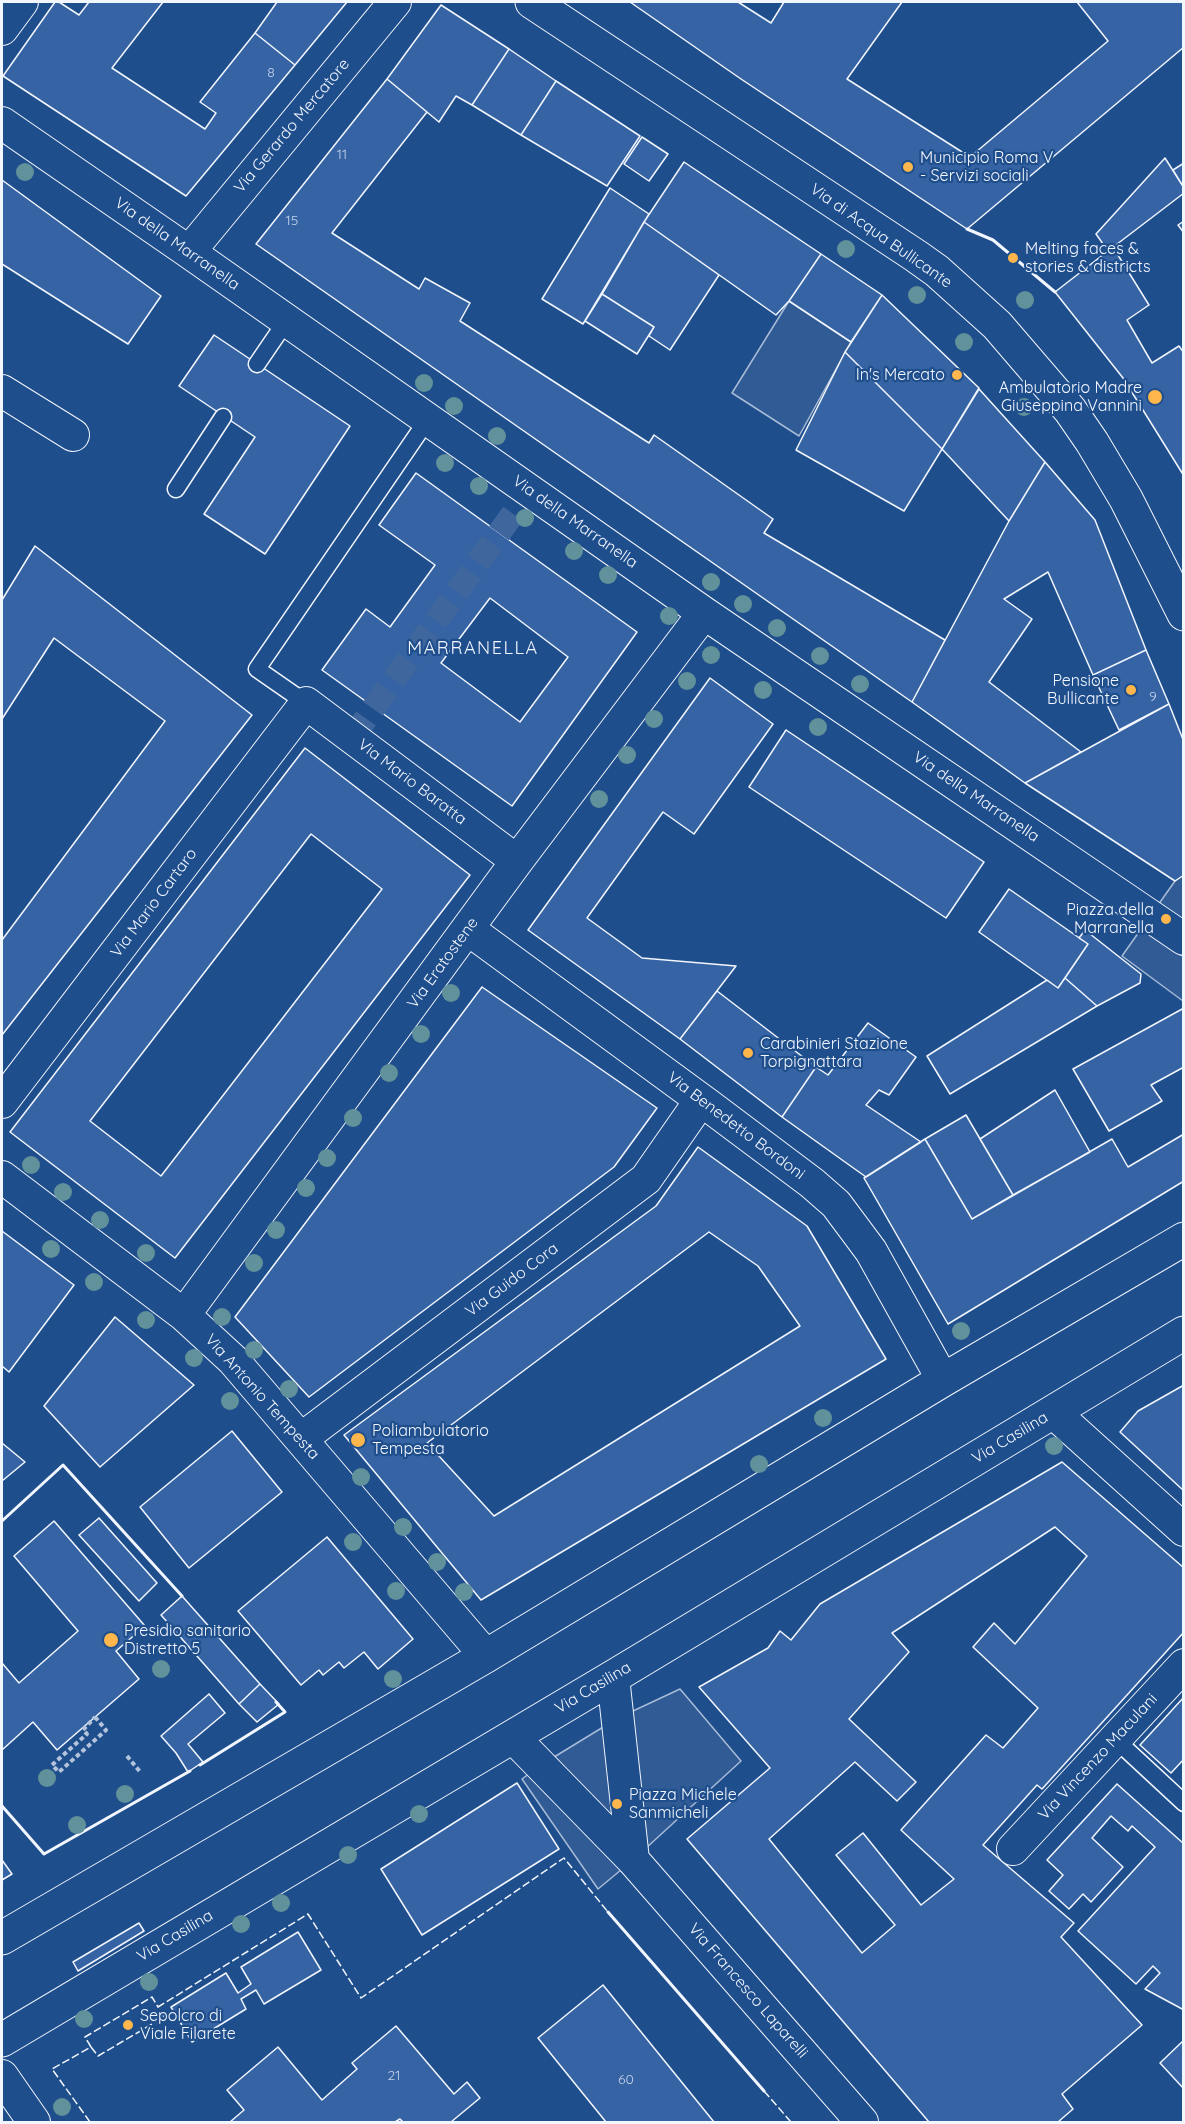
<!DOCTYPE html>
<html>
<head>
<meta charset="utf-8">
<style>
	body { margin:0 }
	#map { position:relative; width:1185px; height:2124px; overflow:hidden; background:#1f4e8c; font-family:Quicksand,sans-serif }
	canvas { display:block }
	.frame { position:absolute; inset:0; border:3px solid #f2f6ff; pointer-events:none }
</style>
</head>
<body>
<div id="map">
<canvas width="1185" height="2124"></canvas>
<div class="frame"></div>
</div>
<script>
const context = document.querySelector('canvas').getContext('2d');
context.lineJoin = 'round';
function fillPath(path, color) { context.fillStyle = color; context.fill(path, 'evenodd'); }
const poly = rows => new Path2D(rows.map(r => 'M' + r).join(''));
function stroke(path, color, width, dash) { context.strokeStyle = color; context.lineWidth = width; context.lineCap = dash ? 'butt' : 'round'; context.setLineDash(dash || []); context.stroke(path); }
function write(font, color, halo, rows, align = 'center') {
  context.font = font + ' Quicksand,sans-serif'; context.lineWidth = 4.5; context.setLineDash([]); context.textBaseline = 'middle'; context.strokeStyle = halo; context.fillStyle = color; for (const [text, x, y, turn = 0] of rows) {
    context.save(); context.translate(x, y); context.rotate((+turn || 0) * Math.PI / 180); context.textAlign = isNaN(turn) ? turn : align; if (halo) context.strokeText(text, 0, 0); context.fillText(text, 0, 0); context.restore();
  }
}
const built = poly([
	[789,301,851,342,799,436,732,393,789,301],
	[1183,875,1183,1001,1122,956,1175,881,1183,875],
	[680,1689,741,1761,633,1860,598,1889,522,1779,541,1765,618,1718,680,1689]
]);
fillPath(built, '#305b95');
stroke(built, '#a8bbd7', 1.5);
const building = poly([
	[55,2,59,2,79,15,89,2,163,2,112,68,205,129,216,113,200,102,255,33,295,65,186,196,3,76,55,2],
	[277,2,347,2,295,65,255,33,277,2],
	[630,2,738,2,771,23,784,2,902,2,847,79,970,157,1108,41,1077,2,1184,2,1184,47,967,229,741,79,630,2],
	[441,5,509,49,472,105,456,96,439,122,387,79,441,5],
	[509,49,556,81,521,135,472,105,509,49],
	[387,79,427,112,332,233,419,289,425,278,470,303,460,321,649,443,654,435,773,519,764,533,945,640,912,702,256,244,387,79],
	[556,81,640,136,607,186,521,135,556,81],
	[642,137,668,154,649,181,624,164,642,137],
	[1165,158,1184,188,1184,193,1108,251,1096,234,1165,158],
	[684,162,821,254,789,301,776,315,644,222,684,162],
	[1184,163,1184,188,1173,170,1184,163],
	[2,180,161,296,128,344,2,264,2,180],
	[610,188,649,214,583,324,542,299,610,188],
	[1184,221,1184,233,1178,225,1184,221],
	[644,222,719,275,670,350,649,336,654,327,602,294,644,222],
	[1113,247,1149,305,1127,320,1152,363,1179,346,1184,353,1184,476,1123,378,1055,292,1113,247],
	[821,254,882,295,851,342,789,301,821,254],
	[602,294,654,327,637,354,585,321,602,294],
	[882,295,979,388,942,449,845,352,882,295],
	[214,335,350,426,265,554,204,514,255,437,179,386,214,335],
	[845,352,942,449,904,511,796,450,845,352],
	[979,389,1045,462,1009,521,942,449,979,389],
	[1045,462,1095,520,1146,650,1093,675,1048,572,1004,599,1032,619,989,682,1081,752,1025,783,912,702,1009,521,1045,462],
	[416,473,637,632,512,806,322,670,366,609,390,627,435,565,379,525,416,473],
	[490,598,568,657,520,722,441,663,490,598],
	[35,546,252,715,2,1035,2,940,165,721,54,638,2,719,2,600,35,546],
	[1146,650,1169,704,1119,730,1093,675,1146,650],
	[710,678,773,724,694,834,663,812,587,918,642,958,736,966,680,1039,528,930,710,678],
	[1169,704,1184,742,1184,875,1175,881,1025,783,1169,704],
	[786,730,984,862,946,918,749,787,786,730],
	[305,748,470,875,175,1258,10,1132,305,748],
	[311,834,382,889,161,1176,90,1121,311,834],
	[1009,889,1088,944,1058,988,979,932,1009,889],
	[1085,930,1141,974,1140,983,1097,1006,1065,978,1088,944,1079,938,1085,930],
	[1065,978,1097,1006,950,1094,927,1056,1047,980,1058,988,1065,978],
	[482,987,657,1108,614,1167,309,1397,235,1317,482,987],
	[717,991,816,1067,782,1117,680,1039,717,991],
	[1184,1008,1184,1067,1151,1085,1162,1101,1109,1131,1073,1069,1184,1008],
	[868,1023,916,1057,889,1095,879,1090,866,1105,921,1142,866,1177,782,1117,816,1067,828,1075,868,1023],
	[1055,1090,1090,1152,1013,1195,980,1139,1055,1090],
	[966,1115,1013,1195,972,1219,925,1139,966,1115],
	[1184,1134,1184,1181,948,1324,864,1178,925,1139,972,1219,1112,1139,1128,1167,1184,1134],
	[698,1147,807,1226,886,1359,481,1600,344,1435,656,1206,698,1147],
	[709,1232,758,1266,800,1326,494,1516,427,1443,709,1232],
	[2,1231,74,1285,9,1372,2,1366,2,1231],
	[115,1317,194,1385,100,1467,44,1406,115,1317],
	[1184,1385,1184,1491,1120,1432,1138,1411,1184,1385],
	[232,1431,282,1492,189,1568,140,1507,232,1431],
	[2,1443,25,1462,2,1481,2,1443],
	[1062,1462,1184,1568,1184,1632,1042,1789,1037,1785,983,1845,1074,1923,1061,1937,1142,2025,1062,2094,1073,2109,1058,2122,929,2122,687,1839,770,1768,699,1687,768,1648,780,1631,791,1640,820,1604,1062,1462],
	[1055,1527,1087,1556,1015,1644,994,1623,973,1647,1038,1708,1003,1748,986,1735,901,1830,954,1879,921,1905,863,1833,836,1855,895,1925,862,1953,769,1839,855,1762,897,1801,916,1782,849,1719,909,1652,892,1633,1055,1527],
	[99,1518,157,1583,139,1601,79,1535,99,1518],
	[54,1521,145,1626,116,1651,139,1679,57,1750,33,1722,2,1750,2,1663,19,1683,78,1631,14,1556,54,1521],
	[327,1537,413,1639,378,1669,364,1652,344,1668,339,1662,323,1675,319,1670,301,1685,238,1611,327,1537],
	[182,1596,260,1684,239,1704,161,1615,182,1596],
	[260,1684,279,1704,257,1722,239,1704,260,1684],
	[209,1694,225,1713,188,1744,203,1762,188,1772,176,1753,161,1736,209,1694],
	[1184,1697,1184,1759,1171,1773,1140,1745,1184,1697],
	[517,1783,559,1849,422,1935,381,1869,517,1783],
	[1117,1784,1184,1844,1184,2010,1145,1989,1160,1973,1153,1966,1136,1984,1078,1931,1155,1847,1132,1826,1128,1831,1111,1816,1092,1838,1123,1867,1091,1902,1083,1894,1069,1909,1049,1891,1063,1875,1047,1860,1117,1784],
	[2,1860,12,1874,2,1880,2,1860],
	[139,1923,144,1931,78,1971,73,1962,139,1923],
	[298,1932,321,1970,264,2004,256,1990,241,1999,246,2009,192,2042,171,2007,226,1973,238,1993,251,1984,241,1967,298,1932],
	[603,1985,714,2122,606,2122,538,2038,603,1985],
	[396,2026,454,2094,467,2082,480,2098,451,2122,403,2122,400,2119,395,2122,230,2122,244,2110,227,2090,278,2047,322,2100,357,2069,352,2063,396,2026],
	[1184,2040,1184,2089,1160,2063,1184,2040]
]);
fillPath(building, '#3563a3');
stroke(building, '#f2f6ff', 1.5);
stroke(poly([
	[352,738,530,490]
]), '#3f679d', 24, [24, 12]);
const service = poly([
	[257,364,287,320],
	[176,489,223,417],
	[306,703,257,669,428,419],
	[1115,1739,1184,1803]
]);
const minor = poly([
	[2,29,22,2],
	[2,123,189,252,704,613,1184,939],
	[189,252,395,2],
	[2,391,73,435],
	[468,929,708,1105,812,1183,836,1204,871,1251,943,1380],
	[2,1102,306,703,517,861],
	[2,1177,184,1315,233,1360,486,1656],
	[184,1315,517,861,704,613],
	[1053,1412,1184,1530],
	[301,1439,646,1179,701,1100],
	[613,1677,633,1860],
	[513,1737,633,1860,862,2122],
	[1013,1849,1184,1665],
	[2,2076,34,2122]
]);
const secondary = poly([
	[532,2,916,256,937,271,997,325,1070,410,1092,442,1126,499,1184,614],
	[2,1938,486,1656,943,1380,1184,1239],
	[2,2040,613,1677,1184,1333]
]);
stroke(service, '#f2f6ff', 19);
stroke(minor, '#f2f6ff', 34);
stroke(secondary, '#f2f6ff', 35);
stroke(poly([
	[95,1717,106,1730,59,1772,52,1765,87,1734,83,1730,95,1717],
	[127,1756,141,1773]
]), '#b3c4dc', 4, [4.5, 3]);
stroke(service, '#1f4e8c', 16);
stroke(minor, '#1f4e8c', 32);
stroke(secondary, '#1f4e8c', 33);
stroke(poly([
	[91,2047,85,2037,152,1997,158,2007],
	[764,2091,791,2122],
	[90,2122,52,2069,91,2047,98,2056,164,2017,158,2007,308,1914,361,1998,564,1858,608,1912]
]), '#f2f6ff', 1.5, [8, 3]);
stroke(poly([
	[967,229,993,240,1055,292],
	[2,1521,63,1465,182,1596],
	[200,1765,285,1712,276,1702],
	[2,1806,44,1854,190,1771],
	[608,1912,764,2091]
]), '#f2f6ff', 3);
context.fillStyle = '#61919a';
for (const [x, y] of [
	[25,172],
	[846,249],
	[917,295],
	[1025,300],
	[964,342],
	[424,383],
	[454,406],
	[1024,407],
	[497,436],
	[445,463],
	[479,486],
	[525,518],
	[574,551],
	[608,575],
	[711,582],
	[743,604],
	[669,616],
	[777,628],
	[711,655],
	[820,656],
	[687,681],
	[860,684],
	[763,690],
	[654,719],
	[818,727],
	[627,755],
	[599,799],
	[451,993],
	[421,1034],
	[389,1073],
	[353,1118],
	[327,1158],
	[31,1165],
	[306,1188],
	[63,1192],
	[100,1220],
	[276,1230],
	[51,1249],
	[146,1253],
	[254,1263],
	[94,1282],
	[222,1317],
	[146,1320],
	[961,1331],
	[254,1350],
	[194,1358],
	[289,1389],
	[230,1401],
	[823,1418],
	[1054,1446],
	[759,1464],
	[361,1477],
	[403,1527],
	[353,1542],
	[437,1562],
	[396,1591],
	[464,1592],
	[161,1669],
	[393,1679],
	[47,1778],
	[125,1794],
	[419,1814],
	[77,1825],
	[348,1855],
	[281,1903],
	[241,1924],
	[149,1982],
	[84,2019],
	[62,2107]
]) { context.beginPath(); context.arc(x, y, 9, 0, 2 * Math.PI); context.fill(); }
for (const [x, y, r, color] of [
	[908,167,6,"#ffb74d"],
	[1013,258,6,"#ffb74d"],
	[957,375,6,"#ffb74d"],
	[1155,397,8,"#ffb74d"],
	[1131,690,6,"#ffb74d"],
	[1166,919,6,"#ffb74d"],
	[748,1053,6,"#ffb74d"],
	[358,1440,8,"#ffb74d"],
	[111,1640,8,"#ffb74d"],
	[617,1804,6,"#ffb74d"],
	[128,2025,6,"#ffb74d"]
]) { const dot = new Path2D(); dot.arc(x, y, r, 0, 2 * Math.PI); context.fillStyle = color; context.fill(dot); stroke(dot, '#1f4e8c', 2); }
write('14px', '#c3d1e8', null, [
	["8",271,73],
	["11",342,155],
	["15",292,221],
	["9",1153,697],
	["21",394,2076],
	["60",626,2080]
]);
write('16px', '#f2f6ff', '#1f4e8c', [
	["Via Gerardo Mercatore",292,126,-50],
	["Via di Acqua Bullicante",881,236,35],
	["Via della Marranella",177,244,35],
	["Via della Marranella",575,522,35],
	["Via Mario Baratta",412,782,37],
	["Via della Marranella",976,797,34],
	["Via Mario Cartaro",154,903,-53],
	["Via Eratostene",443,963,-54],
	["Via Benedetto Bordoni",736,1126,37],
	["Via Guido Cora",512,1280,-37],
	["Via Antonio Tempesta",262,1397,48],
	["Via Casilina",1010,1438,-31],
	["Via Casilina",593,1688,-31],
	["Via Vincenzo Maculani",1098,1757,-47],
	["Via Casilina",175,1936,-31],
	["Via Francesco Laparelli",748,1991,49]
]);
write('16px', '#f2f6ff', '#1f4e8c', [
	["Municipio Roma V",920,158],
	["- Servizi sociali",920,176],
	["Melting faces &",1025,249],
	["stories & districts",1025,267],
	["In's Mercato",945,375,"right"],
	["Ambulatorio Madre",1142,388,"right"],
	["Giuseppina Vannini",1142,406,"right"],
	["Pensione",1119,681,"right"],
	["Bullicante",1119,699,"right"],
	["Piazza della",1154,910,"right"],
	["Marranella",1154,928,"right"],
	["Carabinieri Stazione",760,1044],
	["Torpignattara",760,1062],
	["Poliambulatorio",372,1431],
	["Tempesta",372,1449],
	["Presidio sanitario",124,1631],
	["Distretto 5",124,1649],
	["Piazza Michele",629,1795],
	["Sanmicheli",629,1813],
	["Sepolcro di",140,2016],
	["Viale Filarete",140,2034]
], 'left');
context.letterSpacing = '1.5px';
write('18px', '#f2f6ff', '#1f4e8c', [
	["MARRANELLA",473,649]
]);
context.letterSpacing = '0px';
</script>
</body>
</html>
